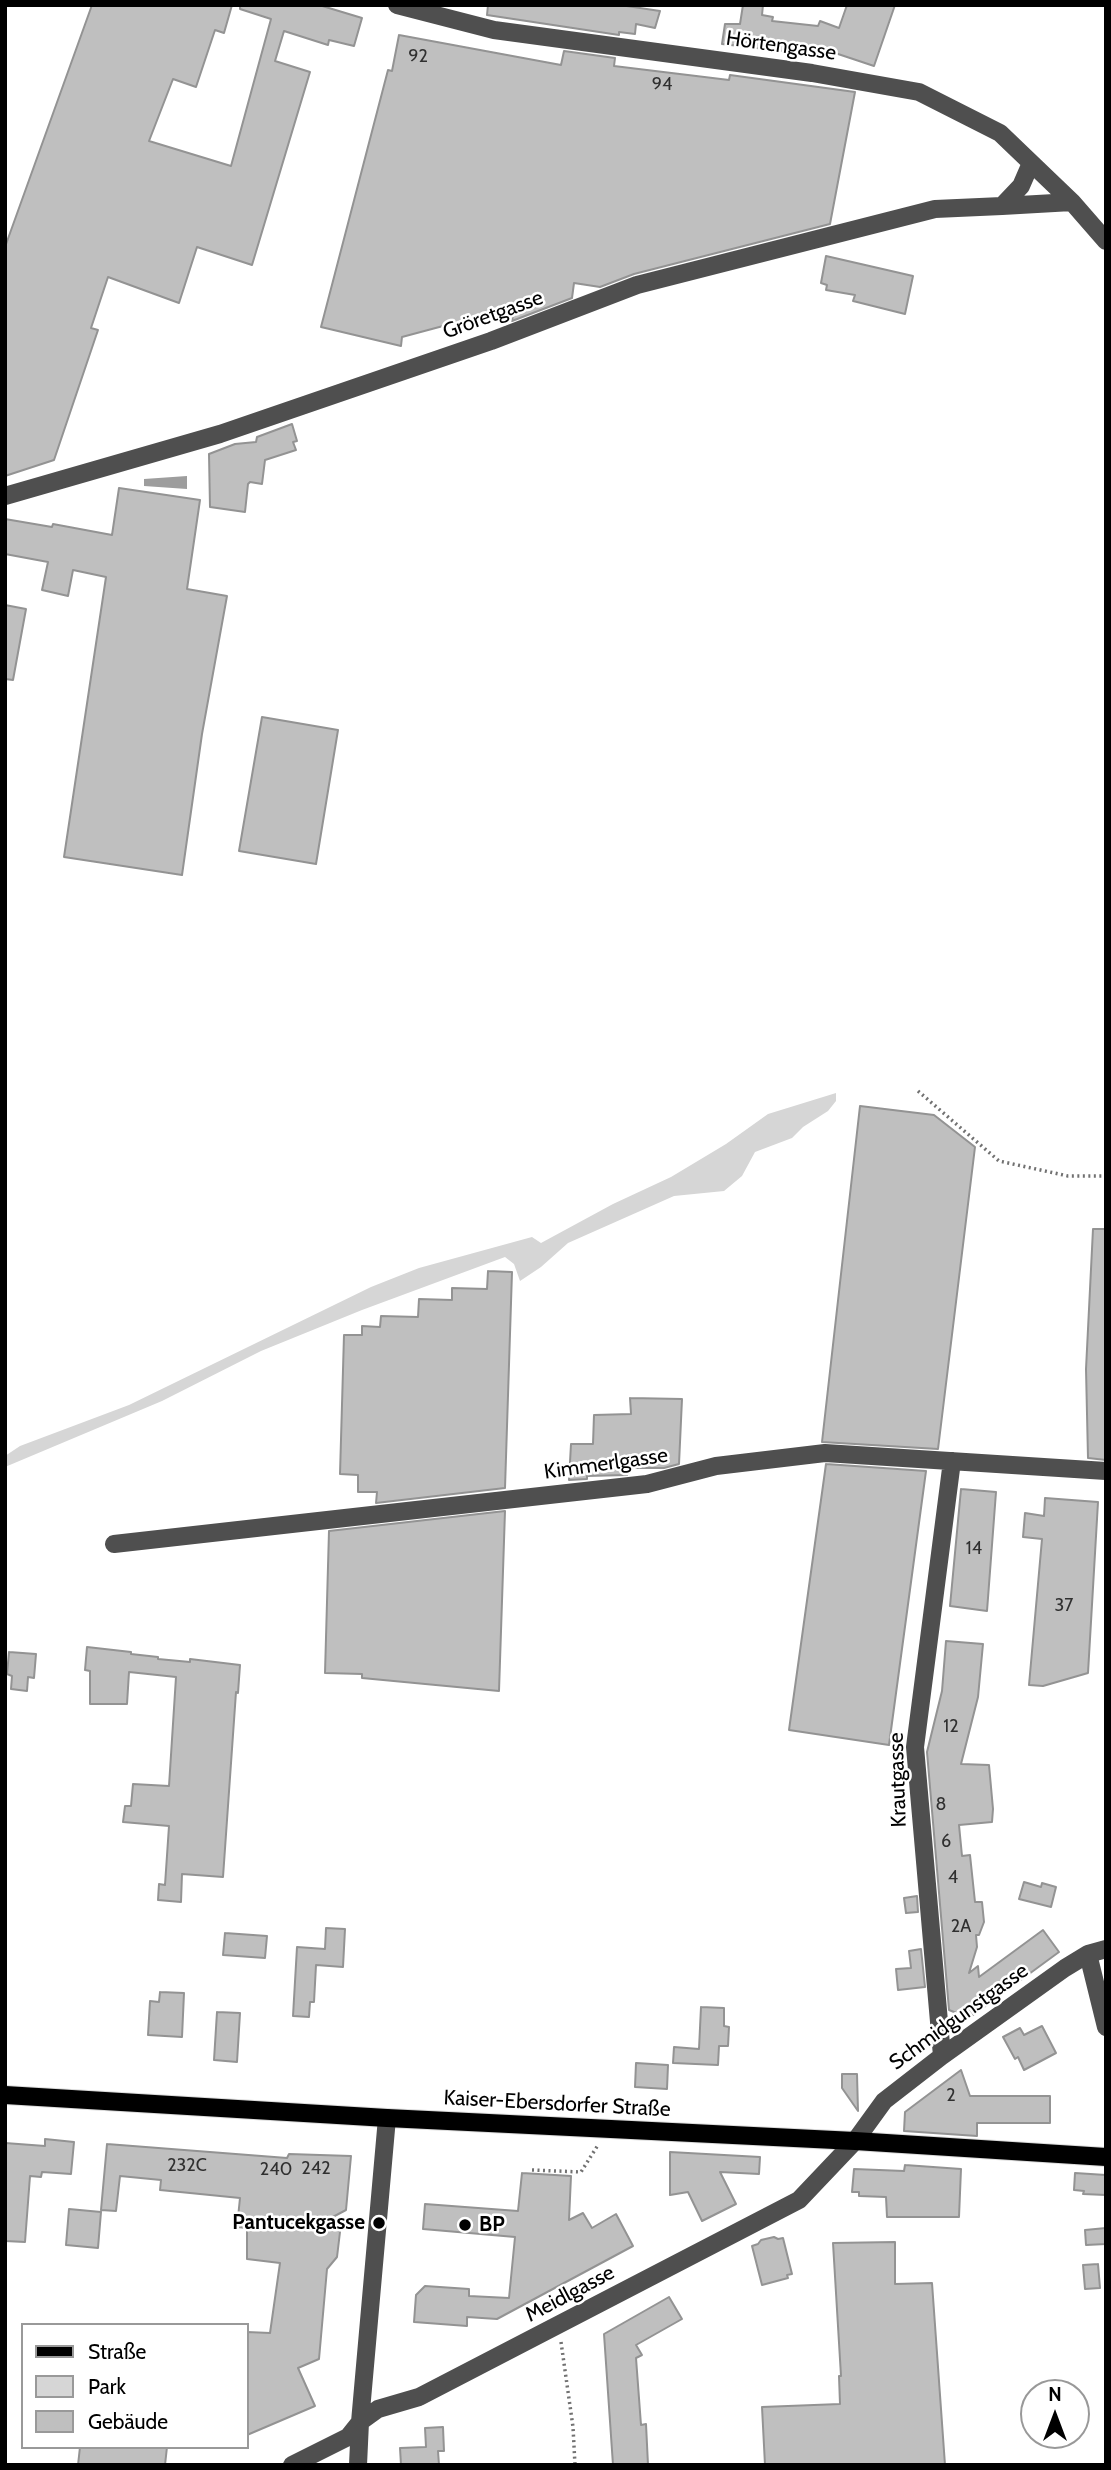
<!DOCTYPE html>
<html>
<head>
<meta charset="utf-8">
<style>
	body { margin:0 }
	#map { position:relative; width:1111px; height:2470px; overflow:hidden; background:#fff; font-family:Cabin,sans-serif }
	canvas { display:block }
	.frame { position:absolute; inset:0; border:7px solid #000; pointer-events:none }
	.legend { position:absolute; left:21px; top:2323px; width:228px; height:126px; box-sizing:border-box; background:#fff; border:2px solid #999; margin:0; padding:9px 12px; list-style:none; font-size:21px; color:#000 }
	.legend li { display:flex; align-items:center; gap:14px; height:35px }
	.legend b { width:35px; border:2px solid #999 }
	.north { position:absolute; left:1020px; top:2379px; width:70px; height:70px; box-sizing:border-box; background:#fff; border:2px solid #999; border-radius:50%; rotate:0deg; font-size:19px; font-weight:700; line-height:28px; text-align:center; color:#000 }
	.north::after { content:''; display:block; margin:auto; width:24px; height:32px; background:#000; clip-path:polygon(50% 0,100% 100%,50% 72%,0 100%) }
</style>
</head>
<body>
<div id="map">
<canvas width="1111" height="2470"></canvas>
<div class="frame"></div>
<ul class="legend">
<li><b style="height:9px;background:#000"></b>Straße</li>
<li><b style="height:19px;background:#d6d6d6"></b>Park</li>
<li><b style="height:19px;background:#bfbfbf"></b>Gebäude</li>
</ul>
<div class="north">N</div>
</div>
<script>
const context = document.querySelector('canvas').getContext('2d');
context.lineJoin = 'round';
function fillPath(path, color) { context.fillStyle = color; context.fill(path, 'evenodd'); }
const poly = rows => new Path2D(rows.map(r => 'M' + r).join(''));
function stroke(path, color, width, dash) { context.strokeStyle = color; context.lineWidth = width; context.lineCap = dash ? 'butt' : 'round'; context.setLineDash(dash || []); context.stroke(path); }
function write(font, color, halo, rows, align = 'center') {
  context.font = font + ' Cabin,sans-serif'; context.lineWidth = 5; context.setLineDash([]); context.textBaseline = 'middle'; context.strokeStyle = halo; context.fillStyle = color; for (const [text, x, y, turn = 0] of rows) {
    context.save(); context.translate(x, y); context.rotate((+turn || 0) * Math.PI / 180); context.textAlign = isNaN(turn) ? turn : align; if (halo) context.strokeText(text, 0, 0); context.fillText(text, 0, 0); context.restore();
  }
}
fillPath(poly([
	[836,1093,836,1101,828,1111,803,1127,792,1138,755,1152,742,1176,724,1191,674,1196,568,1243,541,1267,520,1281,514,1264,505,1257,362,1310,261,1351,162,1401,5,1467,5,1456,20,1446,129,1405,371,1287,419,1268,532,1237,541,1243,613,1204,671,1177,726,1144,768,1114]
]), '#d6d6d6');
fillPath(poly([
	[187,476,187,489,144,486,144,479]
]), '#9d9d9d');
const building = poly([
	[92,5,232,5,224,33,215,30,196,87,173,79,149,141,231,166,271,19,240,9,240,5,319,5,362,18,354,46,329,40,328,45,284,31,275,61,310,72,252,265,197,247,179,303,108,277,91,328,98,330,54,460,5,476,5,247,92,5],
	[488,5,620,5,660,11,655,28,636,24,635,34,619,32,619,35,487,15,488,5],
	[743,5,763,5,762,15,773,17,772,21,818,26,820,21,839,28,847,5,895,5,874,66,823,49,822,53,801,44,800,53,722,44,725,24,740,24,743,5],
	[399,35,561,65,564,51,615,58,614,66,729,80,730,75,855,92,830,224,634,274,600,287,574,283,572,298,512,321,514,307,402,337,401,346,321,327,388,70,392,71,399,35],
	[826,256,913,276,905,314,853,301,855,295,826,290,827,285,821,283,826,256],
	[292,424,297,441,293,442,296,450,265,460,262,484,250,482,248,484,245,512,210,507,209,454,235,444,256,442,257,437,292,424],
	[119,488,200,500,187,589,227,596,202,734,182,875,64,857,106,577,73,570,68,596,42,590,48,562,5,554,5,519,52,527,53,524,112,535,119,488],
	[5,605,26,609,13,680,5,679,5,605],
	[262,717,338,730,316,864,239,851,262,717],
	[860,1106,934,1115,975,1147,938,1449,822,1442,860,1106],
	[1093,1229,1106,1229,1106,1460,1088,1458,1086,1369,1093,1229],
	[488,1271,512,1272,505,1488,376,1503,377,1492,358,1492,358,1475,340,1474,344,1335,362,1335,362,1326,380,1327,381,1316,418,1317,419,1299,452,1300,452,1288,487,1289,488,1271],
	[630,1398,682,1399,679,1464,664,1468,627,1468,627,1475,587,1476,587,1479,569,1480,571,1444,593,1444,594,1415,631,1414,630,1398],
	[826,1464,926,1471,889,1745,789,1730,826,1464],
	[961,1489,996,1492,987,1611,950,1606,961,1489],
	[1045,1498,1098,1502,1088,1673,1043,1686,1029,1685,1042,1539,1023,1537,1025,1513,1044,1516,1045,1498],
	[505,1511,499,1691,362,1678,362,1674,325,1673,329,1531,505,1511],
	[946,1641,983,1644,978,1697,961,1764,989,1765,993,1809,992,1822,959,1825,962,1856,970,1855,975,1902,982,1902,984,1922,979,1935,976,1935,977,1947,969,1973,978,1966,979,1977,1043,1930,1059,1952,969,2018,949,2010,927,1752,942,1691,946,1641],
	[87,1647,131,1652,131,1654,158,1657,158,1659,190,1662,190,1659,240,1665,238,1693,236,1692,223,1877,182,1874,181,1902,158,1900,159,1884,165,1885,169,1826,123,1822,125,1806,131,1806,133,1784,169,1786,176,1677,129,1672,127,1704,90,1704,90,1671,85,1670,87,1647],
	[9,1652,36,1654,34,1678,28,1677,27,1691,11,1689,12,1676,7,1674,9,1652],
	[1024,1882,1041,1887,1042,1883,1056,1887,1051,1907,1019,1899,1024,1882],
	[917,1896,918,1912,906,1913,904,1898,917,1896],
	[326,1928,345,1929,343,1967,316,1965,314,2002,310,2002,309,2017,293,2016,297,1947,325,1949,326,1928],
	[225,1933,267,1936,265,1958,223,1955,225,1933],
	[921,1949,925,1987,898,1990,896,1969,911,1968,909,1951,921,1949],
	[160,1992,184,1993,182,2037,148,2035,150,2001,159,2002,160,1992],
	[701,2007,724,2008,724,2026,729,2027,728,2046,719,2046,718,2065,673,2063,674,2047,699,2049,701,2007],
	[217,2012,240,2013,237,2062,214,2060,217,2012],
	[1042,2026,1056,2053,1024,2070,1018,2057,1015,2059,1003,2037,1020,2028,1024,2035,1042,2026],
	[636,2063,668,2065,667,2089,635,2087,636,2063],
	[961,2070,970,2096,1050,2096,1050,2123,977,2123,977,2136,904,2131,905,2112,961,2070],
	[842,2074,857,2074,858,2111,842,2088,842,2074],
	[45,2139,74,2142,71,2174,42,2172,41,2177,30,2176,25,2242,5,2241,5,2143,45,2146,45,2139],
	[107,2144,287,2158,289,2154,351,2156,346,2210,329,2219,340,2232,337,2257,327,2269,319,2359,298,2368,315,2406,247,2435,247,2332,270,2333,280,2263,247,2259,247,2228,237,2227,240,2198,160,2190,161,2180,120,2176,116,2211,101,2210,107,2144],
	[670,2152,760,2157,759,2174,720,2172,736,2204,702,2221,688,2192,670,2195,670,2152],
	[905,2165,961,2169,959,2217,887,2217,886,2197,859,2196,859,2192,852,2192,854,2169,904,2171,905,2165],
	[522,2173,571,2176,569,2220,583,2213,592,2228,616,2214,633,2246,497,2319,467,2317,467,2326,414,2322,416,2295,425,2286,469,2289,469,2296,509,2298,515,2237,423,2229,425,2204,518,2211,522,2173],
	[1075,2173,1106,2175,1106,2195,1083,2194,1084,2191,1074,2190,1075,2173],
	[69,2209,101,2212,98,2248,66,2245,69,2209],
	[1106,2228,1106,2244,1086,2245,1085,2230,1106,2228],
	[774,2237,778,2239,783,2238,792,2274,787,2275,788,2278,762,2285,752,2246,758,2244,761,2240,774,2237],
	[895,2242,895,2284,932,2283,945,2465,765,2465,762,2407,840,2404,839,2376,841,2376,833,2243,895,2242],
	[1098,2264,1100,2288,1085,2289,1083,2265,1098,2264],
	[669,2297,682,2319,636,2345,642,2355,636,2358,641,2425,646,2424,648,2465,613,2465,604,2334,669,2297],
	[443,2427,444,2451,438,2451,439,2465,401,2465,400,2448,426,2447,425,2428,443,2427],
	[80,2447,167,2447,165,2465,78,2465,80,2447]
]);
fillPath(building, '#bfbfbf');
stroke(building, '#939393', 2);
const major = poly([
	[5,2095,387,2118,855,2141,1106,2157]
]);
stroke(major, '#dbdbdb', 20);
stroke(poly([
	[918,1091,999,1161,1068,1176,1106,1176],
	[532,2170,581,2172,598,2145],
	[561,2342,573,2427,575,2465]
]), '#717171', 3.5, [2, 3.5]);
stroke(poly([
	[397,5,494,30,812,73,919,92,1000,133,1072,202,1106,241],
	[1002,206,1072,202],
	[5,496,220,434,491,341,637,285,935,209,1002,206,1021,186,1031,163],
	[114,1544,647,1484,716,1466,825,1453,1106,1471],
	[1088,1954,1106,2027],
	[942,2056,915,1747,952,1461],
	[292,2465,348,2437,360,2422,378,2409,419,2397,799,2200,855,2141,884,2101,942,2056,1065,1968,1088,1954,1106,1949],
	[358,2465,360,2422,387,2118]
]), '#4f4f4f', 18);
stroke(major, '#000', 18);
for (const [x, y, r, color] of [
	[379,2223,7,"#000"],
	[465,2225,7,"#000"]
]) { const dot = new Path2D(); dot.arc(x, y, r, 0, 2 * Math.PI); context.fillStyle = color; context.fill(dot); stroke(dot, '#fff', 2.5); }
write('18px', '#303030', null, [
	["92",418,57],
	["94",662,85],
	["14",974,1549],
	["37",1064,1606],
	["12",951,1727],
	["8",941,1805],
	["6",946,1842],
	["4",953,1878],
	["2A",961,1927],
	["2",951,2096],
	["232C",187,2166],
	["242",316,2169],
	["240",276,2170]
]);
write('21px', '#000', '#fff', [
	["Hörtengasse",781,46,8],
	["Gröretgasse",493,315,-20],
	["Kimmerlgasse",606,1464,-8],
	["Krautgasse",898,1780,-92],
	["Schmidgunstgasse",959,2017,-36],
	["Kaiser-Ebersdorfer Straße",557,2104,3],
	["Meidlgasse",570,2294,-28]
]);
write('bold 21px', '#000', '#fff', [
	["Pantucekgasse",365,2223],
	["BP",479,2225,"left"]
], 'right');
</script>
</body>
</html>
